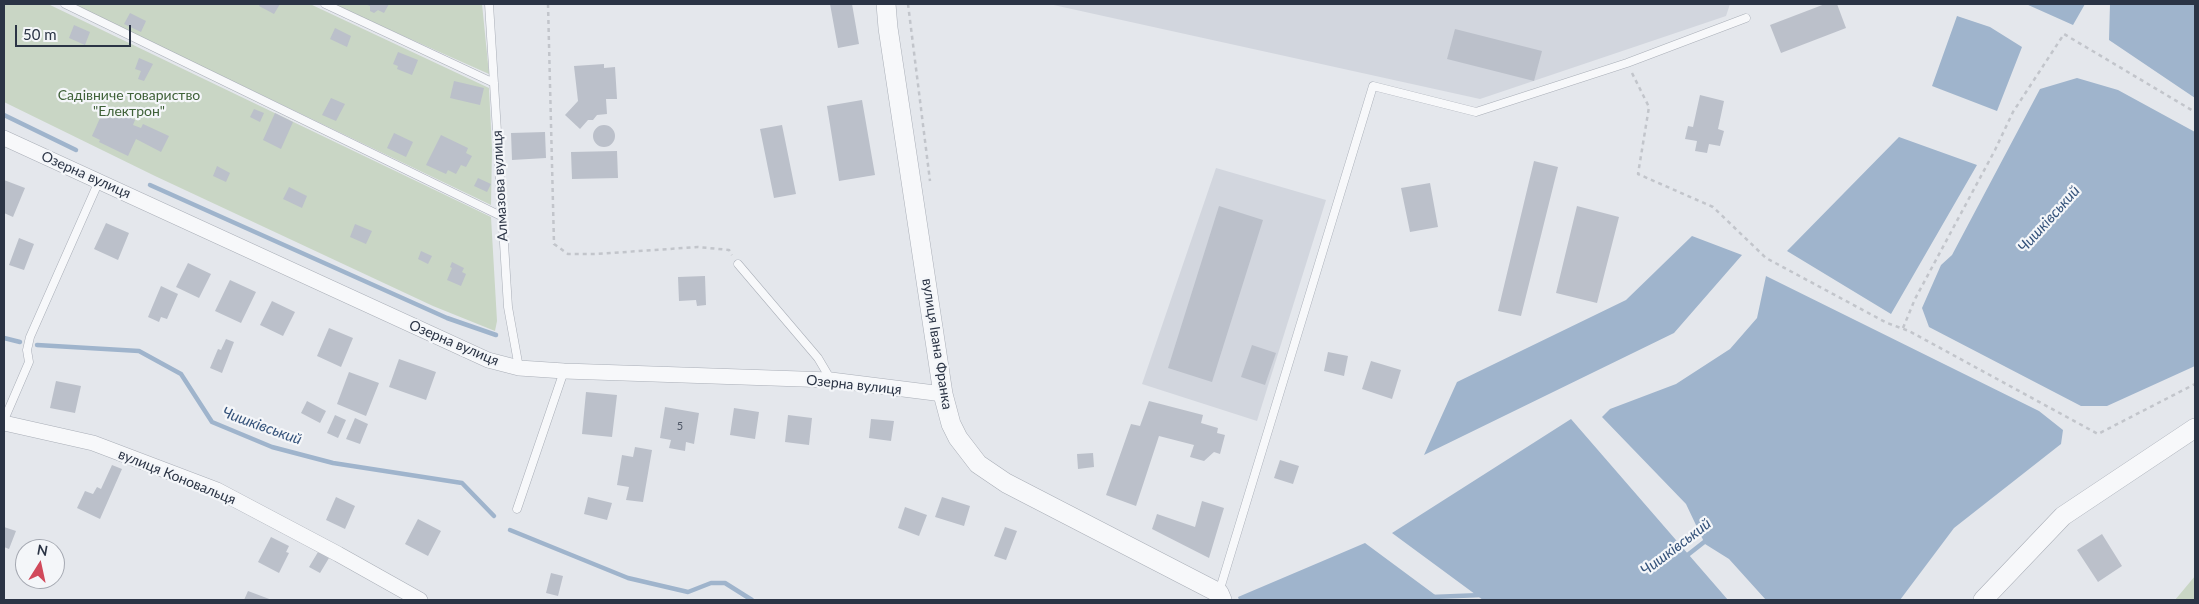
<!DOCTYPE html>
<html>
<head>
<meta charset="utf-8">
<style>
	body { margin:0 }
	#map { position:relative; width:2199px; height:604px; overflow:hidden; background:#e4e7ec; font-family:Lato,sans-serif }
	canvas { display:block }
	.frame { position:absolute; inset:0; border:5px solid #2b3445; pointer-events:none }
	.north { position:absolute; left:15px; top:539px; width:50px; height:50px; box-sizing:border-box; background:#f4f6f9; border:1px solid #a4a8b1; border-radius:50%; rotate:10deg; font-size:14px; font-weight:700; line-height:20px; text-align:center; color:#2b3445 }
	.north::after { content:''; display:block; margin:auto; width:18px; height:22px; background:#d1495b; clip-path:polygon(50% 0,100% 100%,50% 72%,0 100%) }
	.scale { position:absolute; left:15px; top:25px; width:116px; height:22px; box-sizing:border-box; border:2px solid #2b3445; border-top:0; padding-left:6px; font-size:15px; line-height:18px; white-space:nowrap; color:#2b3445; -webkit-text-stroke:4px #f4f6f9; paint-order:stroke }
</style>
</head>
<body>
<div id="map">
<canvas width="2199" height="604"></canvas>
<div class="frame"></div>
<div class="north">N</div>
<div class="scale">50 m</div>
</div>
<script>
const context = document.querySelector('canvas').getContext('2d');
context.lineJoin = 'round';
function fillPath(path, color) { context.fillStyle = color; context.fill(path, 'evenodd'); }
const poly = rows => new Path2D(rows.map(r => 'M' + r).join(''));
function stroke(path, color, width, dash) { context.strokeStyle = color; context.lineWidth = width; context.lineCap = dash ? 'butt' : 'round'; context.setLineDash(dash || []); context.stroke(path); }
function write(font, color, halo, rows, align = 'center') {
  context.font = font + ' Lato,sans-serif'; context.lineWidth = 4.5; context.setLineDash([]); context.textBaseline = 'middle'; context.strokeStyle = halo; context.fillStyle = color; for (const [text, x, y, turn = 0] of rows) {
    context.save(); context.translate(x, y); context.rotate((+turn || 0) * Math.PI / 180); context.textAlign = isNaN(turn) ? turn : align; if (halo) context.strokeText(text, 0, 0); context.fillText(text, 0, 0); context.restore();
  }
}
fillPath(poly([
	[1049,4,1730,4,1726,16,1480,99],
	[1216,168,1326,200,1257,421,1142,384]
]), '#d2d6de');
fillPath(poly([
	[4,4,48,4,491,217,497,321,495,331,433,306,155,176,4,102],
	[72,4,310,4,489,88,492,149,491,205],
	[334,4,482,4,489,74,399,34],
	[2195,576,2195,600,2175,600]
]), '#c9d6c5');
fillPath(poly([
	[2026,4,2085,4,2073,25],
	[2110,4,2195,4,2195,98,2109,40],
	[1957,16,1990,27,2022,47,1997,111,1932,86],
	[2077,78,2118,90,2195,132,2195,366,2107,406,2081,406,1929,327,1922,308,1941,265,1952,255,2040,89],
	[1899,137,1977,165,1891,314,1787,251],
	[1692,236,1742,255,1674,333,1424,455,1457,382,1626,300],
	[1766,276,2039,411,2063,430,2061,444,1954,528,1900,600,1766,600,1729,559,1705,544,1686,504,1602,417,1610,409,1676,384,1730,349,1757,318],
	[1571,419,1728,600,1483,600,1392,533],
	[1365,543,1442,600,1239,600,1238,597]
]), '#9fb4cc');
stroke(poly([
	[4,115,76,150],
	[150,185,447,318,496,335],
	[4,338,20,342],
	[37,345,139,351,181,374,212,422,272,447,333,463,462,483,494,516],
	[510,530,628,578,688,592,711,583,725,583,752,600],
	[1685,557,1708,539],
	[1432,597,1482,595]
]), '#9fb4cc', 4.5);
fillPath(poly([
	[260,4,280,4,274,14,259,6],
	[365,4,389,4,384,13,378,10,374,13,370,11,370,6],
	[830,4,852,4,859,44,838,48],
	[1825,4,1837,4,1846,28,1781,53,1770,25],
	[130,13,146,21,141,32,124,24],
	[74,25,90,32,85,45,69,38],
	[335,28,351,36,347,47,330,39],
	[1455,29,1542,51,1534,81,1447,59],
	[398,52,418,60,412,75,397,69,398,66,393,64],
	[139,58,153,64,144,81,138,79,141,71,135,69],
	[604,64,604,68,615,67,617,99,606,99,607,114,597,115,593,120,588,120,580,129,565,115,578,101,574,66],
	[454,81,484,88,480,105,450,98],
	[1700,95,1724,101,1718,129,1724,131,1720,146,1709,144,1707,153,1695,151,1697,141,1685,139,1688,126,1693,127],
	[331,98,345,104,336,121,322,115],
	[862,100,875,175,839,181,827,106],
	[104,109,112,114,114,110,135,120,133,125,141,128,143,124,169,136,161,152,136,139,128,156,99,142,100,140,92,136],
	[254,109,264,113,260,122,250,117],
	[275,113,293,122,281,149,263,140],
	[782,125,796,194,774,198,760,129],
	'593 136a11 11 0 1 1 22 0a11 11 0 1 1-22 0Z',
	[545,132,546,158,512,160,511,133],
	[394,133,413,142,406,157,387,148],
	[441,135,468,148,466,153,472,156,466,167,461,165,456,174,448,170,446,174,426,165],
	[617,151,618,178,572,179,571,152],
	[1534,161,1558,167,1521,316,1498,311],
	[217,166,230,173,226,182,213,176],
	[478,178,491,184,487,192,474,186],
	[4,180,25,188,13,217,4,213],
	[1430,183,1438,227,1410,232,1401,188],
	[289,187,307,196,302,208,283,199],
	[1219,206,1263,220,1212,382,1168,368],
	[1577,206,1619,217,1597,303,1556,293],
	[106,223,129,233,118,260,94,249],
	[355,224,372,231,366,244,350,237],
	[19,238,34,244,24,270,9,265],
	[421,251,432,256,428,264,418,259],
	[452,262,464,268,462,272,466,274,461,286,447,280,452,268,450,267],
	[188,263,211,274,199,298,176,287],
	[705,276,706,305,697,306,696,300,679,301,678,277],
	[230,280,256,292,241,323,215,311],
	[161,286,178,294,167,319,161,317,159,322,148,317],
	[272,301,295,312,283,336,260,325],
	[329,328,353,338,341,367,317,356],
	[226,339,234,342,222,373,210,368,218,349,221,350],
	[1252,345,1276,353,1265,385,1241,377],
	[1328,352,1348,356,1344,376,1324,371],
	[399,359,436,372,426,400,389,387],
	[1371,361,1401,370,1392,399,1362,389],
	[349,372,379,383,366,416,337,404],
	[56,381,81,386,75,413,50,408],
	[586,392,617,395,612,437,582,434],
	[307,401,326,411,320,423,301,413],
	[1149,401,1203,415,1201,423,1218,428,1217,433,1225,435,1220,454,1214,452,1204,461,1190,457,1194,445,1159,436,1136,506,1106,495,1131,424,1140,426],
	[665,407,699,413,694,444,686,442,685,451,669,448,671,440,660,438],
	[734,408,759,412,755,439,730,435],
	[335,415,346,420,338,438,327,433],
	[788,415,812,418,809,445,785,442],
	[355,418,368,424,360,444,346,439],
	[871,419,894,421,891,441,869,438],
	[635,447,652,450,643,502,626,500,629,487,617,485,622,455,633,457],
	[1093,453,1094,467,1078,469,1077,454],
	[1280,460,1299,466,1293,484,1274,478],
	[112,465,122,469,100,519,77,508,85,491,93,494,97,487,101,489],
	[336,497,355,506,345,529,326,520],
	[588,497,612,503,607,520,584,514],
	[942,497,970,506,964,526,935,517],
	[1202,501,1224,508,1209,558,1152,529,1157,514,1195,527],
	[905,507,927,515,919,536,898,528],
	[418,519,441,531,428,556,405,544],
	[4,527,16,531,9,549,4,547],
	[1005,527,1017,531,1006,560,994,556],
	[2102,534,2122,566,2098,582,2077,550],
	[271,537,289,546,286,552,289,553,279,573,258,562],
	[318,552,329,558,320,573,309,567],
	[551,573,563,576,558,596,546,593],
	[248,591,272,600,244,600]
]), '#bbc0ca');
const service = poly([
	[65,4,501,216],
	[325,4,494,83],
	[489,4,508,307,519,368],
	[738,264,818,358,831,380],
	[4,420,29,362,27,350,30,337,99,181],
	[517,509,564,371],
	[1219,592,1373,86,1476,112,1627,63,1746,18]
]);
const minor = poly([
	[4,138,488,360,519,368,564,371,831,380,943,394],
	[4,423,93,443,217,490,338,554,420,600]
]);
const tertiary = poly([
	[886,4,888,28,943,394,951,424,958,438,978,464,1006,483,1219,593,1222,600],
	[1983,600,2063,516,2195,428]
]);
stroke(service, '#a9aeb7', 9);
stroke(minor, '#a9aeb7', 16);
stroke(tertiary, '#a9aeb7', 20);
stroke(poly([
	[548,4,554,244,568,254,596,254,698,247,729,250,732,255],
	[908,4,930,181],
	[1632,73,1649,107,1638,174,1713,207,1766,258,1887,323,1909,331,2098,434,2195,384],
	[1903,328,1915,299,1995,150,2013,112,2064,34,2195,112]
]), '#c2c5cb', 2.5, [4, 4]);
stroke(service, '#f7f8fa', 8);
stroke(minor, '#f7f8fa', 15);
stroke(tertiary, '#f7f8fa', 19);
write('11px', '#4f5766', null, [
	["5",680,426]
]);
write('14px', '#3f6138', '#f4f6f9', [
	["Садівниче товариство",129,95],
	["\"Електрон\"",129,111]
]);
write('14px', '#2b3445', '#f4f6f9', [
	["Озерна вулиця",86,175,24],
	["Алмазова вулиця",500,186,-93],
	["Озерна вулиця",454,343,23],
	["вулиця Івана Франка",937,344,81],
	["Озерна вулиця",854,385,6],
	["вулиця Коновальця",177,477,22]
]);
write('italic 15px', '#34527a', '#f4f6f9', [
	["Чишківський",2049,219,-48],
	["Чишківський",262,426,20],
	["Чишківський",1676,547,-37]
]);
</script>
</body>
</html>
